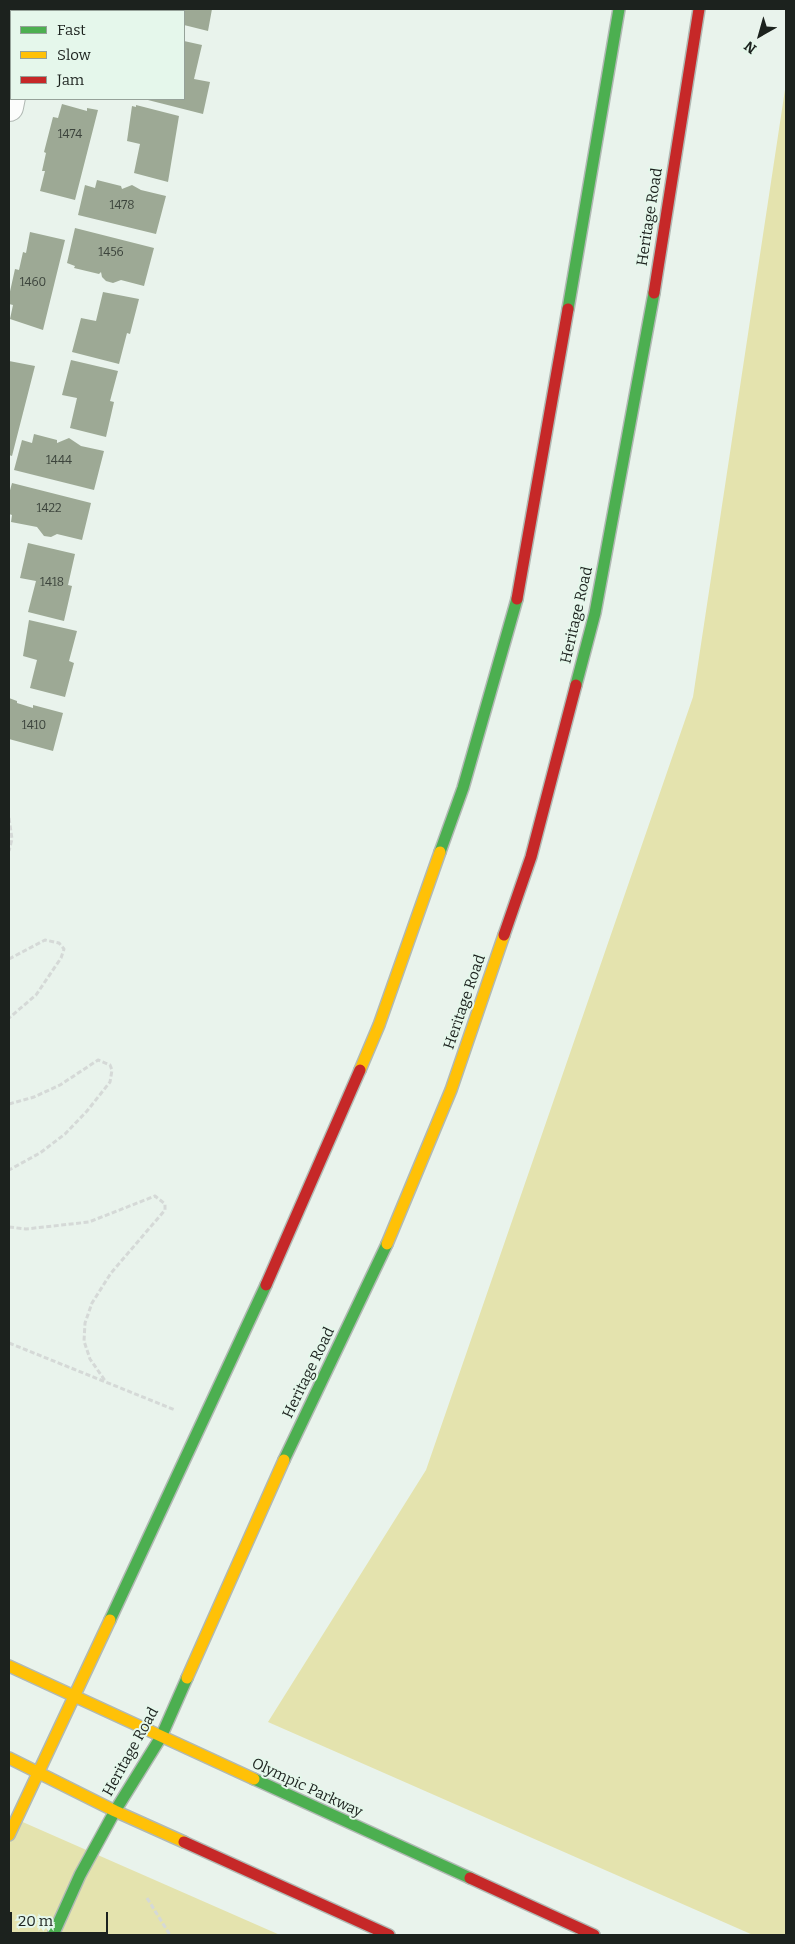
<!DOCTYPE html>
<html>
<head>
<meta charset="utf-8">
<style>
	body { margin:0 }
	#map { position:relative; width:795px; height:1944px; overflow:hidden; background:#e9f3ec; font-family:Bitter,serif }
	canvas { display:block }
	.frame { position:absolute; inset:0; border:10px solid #1c221e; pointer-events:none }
	.legend { position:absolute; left:10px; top:10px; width:175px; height:90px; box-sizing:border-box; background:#e5f7eb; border:1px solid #95a299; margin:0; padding:6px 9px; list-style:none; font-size:15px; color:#1c221e }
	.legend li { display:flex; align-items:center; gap:10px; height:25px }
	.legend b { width:25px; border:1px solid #95a299 }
	.north { position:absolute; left:735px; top:10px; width:50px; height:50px; -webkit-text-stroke:4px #e5f7eb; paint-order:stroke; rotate:218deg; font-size:14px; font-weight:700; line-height:20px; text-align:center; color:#1c221e }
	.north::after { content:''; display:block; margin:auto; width:18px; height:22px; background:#1c221e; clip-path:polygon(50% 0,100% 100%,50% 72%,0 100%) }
	.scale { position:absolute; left:10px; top:1912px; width:98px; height:22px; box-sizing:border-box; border:2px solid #1c221e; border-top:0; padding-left:6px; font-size:15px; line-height:18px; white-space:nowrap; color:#1c221e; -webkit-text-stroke:4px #e5f7eb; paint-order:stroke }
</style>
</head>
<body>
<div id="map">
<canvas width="795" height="1944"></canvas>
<div class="frame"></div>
<ul class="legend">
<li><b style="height:6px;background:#4caf50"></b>Fast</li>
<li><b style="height:6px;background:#ffc107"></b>Slow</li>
<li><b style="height:6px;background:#c62828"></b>Jam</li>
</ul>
<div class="north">N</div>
<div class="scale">20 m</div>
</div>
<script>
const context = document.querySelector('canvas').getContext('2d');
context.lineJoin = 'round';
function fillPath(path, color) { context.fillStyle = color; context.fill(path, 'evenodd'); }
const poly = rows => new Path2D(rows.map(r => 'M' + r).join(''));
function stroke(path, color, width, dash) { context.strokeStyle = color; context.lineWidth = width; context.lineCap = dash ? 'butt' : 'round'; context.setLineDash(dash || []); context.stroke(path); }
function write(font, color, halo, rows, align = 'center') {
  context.font = font + ' Bitter,serif'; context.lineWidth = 4; context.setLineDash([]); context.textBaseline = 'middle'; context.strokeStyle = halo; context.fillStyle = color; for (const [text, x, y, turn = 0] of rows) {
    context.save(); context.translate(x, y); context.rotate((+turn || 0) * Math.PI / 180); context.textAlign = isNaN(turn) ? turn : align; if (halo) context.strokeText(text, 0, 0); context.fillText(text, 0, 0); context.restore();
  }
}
fillPath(poly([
	[786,83,786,1935,753,1935,268,1722,426,1470,693,697],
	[9,1816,116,1863,280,1935,9,1935]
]), '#e4e3ae');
fillPath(poly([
	[81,9,122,9,121,11,81,11],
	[139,9,212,9,208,31,184,25,184,11,138,11],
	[184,41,202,45,194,79,210,82,203,114,144,99,184,99],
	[62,104,87,111,87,108,98,110,75,200,40,191,45,171,42,171,46,153,44,152,53,117,58,118],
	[136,105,179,116,168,182,134,173,140,144,127,141,132,106,136,107],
	[97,180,121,186,122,189,132,185,141,190,166,196,156,234,78,215,85,185,95,188],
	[75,228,154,248,144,286,121,280,113,283,106,281,102,277,101,272,99,274,74,268,75,266,67,263],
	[30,232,65,240,43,330,10,319,13,305,9,304,9,296,15,269,19,270,23,252,26,253],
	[103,292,139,299,130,334,127,333,119,364,72,352,81,318,96,321],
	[71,360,118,371,110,401,114,402,106,437,70,428,77,398,62,395],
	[9,361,35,366,12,456,9,455],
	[34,434,57,440,57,443,69,438,81,446,104,451,94,490,14,470,22,440,32,443],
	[12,483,91,503,82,540,57,534,51,537,44,536,37,527,11,522,12,515,9,514,9,494],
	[28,543,75,554,68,585,72,586,64,621,28,612,36,581,20,578],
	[29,620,77,631,69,661,74,663,65,697,30,688,37,660,23,656],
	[9,698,17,701,17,703,33,708,33,705,63,713,53,751,9,739]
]), '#9da995');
const street = poly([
	[32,11,33,9],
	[9,107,11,97]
]);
const fast = poly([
	[568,309,619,9],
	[576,685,595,613,654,293],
	[440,852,463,788,517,599],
	[284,1460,387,1244],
	[110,1620,266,1285],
	[254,1779,470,1878],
	[53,1935,80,1875,115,1811,161,1737,187,1678]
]);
const slow = poly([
	[360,1070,379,1025,440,852],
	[387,1244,451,1090,504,935],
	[9,1666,254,1779],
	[187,1678,284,1460],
	[9,1758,115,1811,184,1842],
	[9,1835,110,1620]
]);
const jam = poly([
	[654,293,699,9],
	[517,599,568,309],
	[504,935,531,857,576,685],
	[266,1285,360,1070],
	[184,1842,389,1935],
	[470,1878,594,1935]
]);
stroke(street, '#b1b9b4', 30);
stroke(fast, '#b1b9b4', 14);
stroke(slow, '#b1b9b4', 14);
stroke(jam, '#b1b9b4', 14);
stroke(poly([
	[9,818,12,839,9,851],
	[9,959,45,940,59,943,64,949,61,958,36,995,9,1018],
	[9,1104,34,1097,60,1085,98,1060,110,1065,112,1070,110,1082,87,1111,65,1134,40,1153,9,1170],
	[9,1227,26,1229,89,1222,155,1196,165,1204,165,1210,111,1273,92,1303,85,1323,84,1341,90,1359,106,1382],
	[9,1343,175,1410],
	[147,1898,170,1935]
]), '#d5d9d7', 3, [5, 2.5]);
stroke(street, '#fcfdfc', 28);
stroke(fast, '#4caf50', 11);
stroke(slow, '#ffc107', 11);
stroke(jam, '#c62828', 11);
write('12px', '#3c443c', null, [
	["1474",70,135],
	["1478",122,206],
	["1456",111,253],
	["1460",33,283],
	["1444",59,461],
	["1422",49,509],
	["1418",52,583],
	["1410",34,726]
]);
write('15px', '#1c221e', '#e5f7eb', [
	["Heritage Road",650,217,-81],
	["Heritage Road",577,615,-77],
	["Heritage Road",465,1002,-71],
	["Heritage Road",309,1373,-64],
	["Heritage Road",131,1752,-61],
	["Olympic Parkway",307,1788,25]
]);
</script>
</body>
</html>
